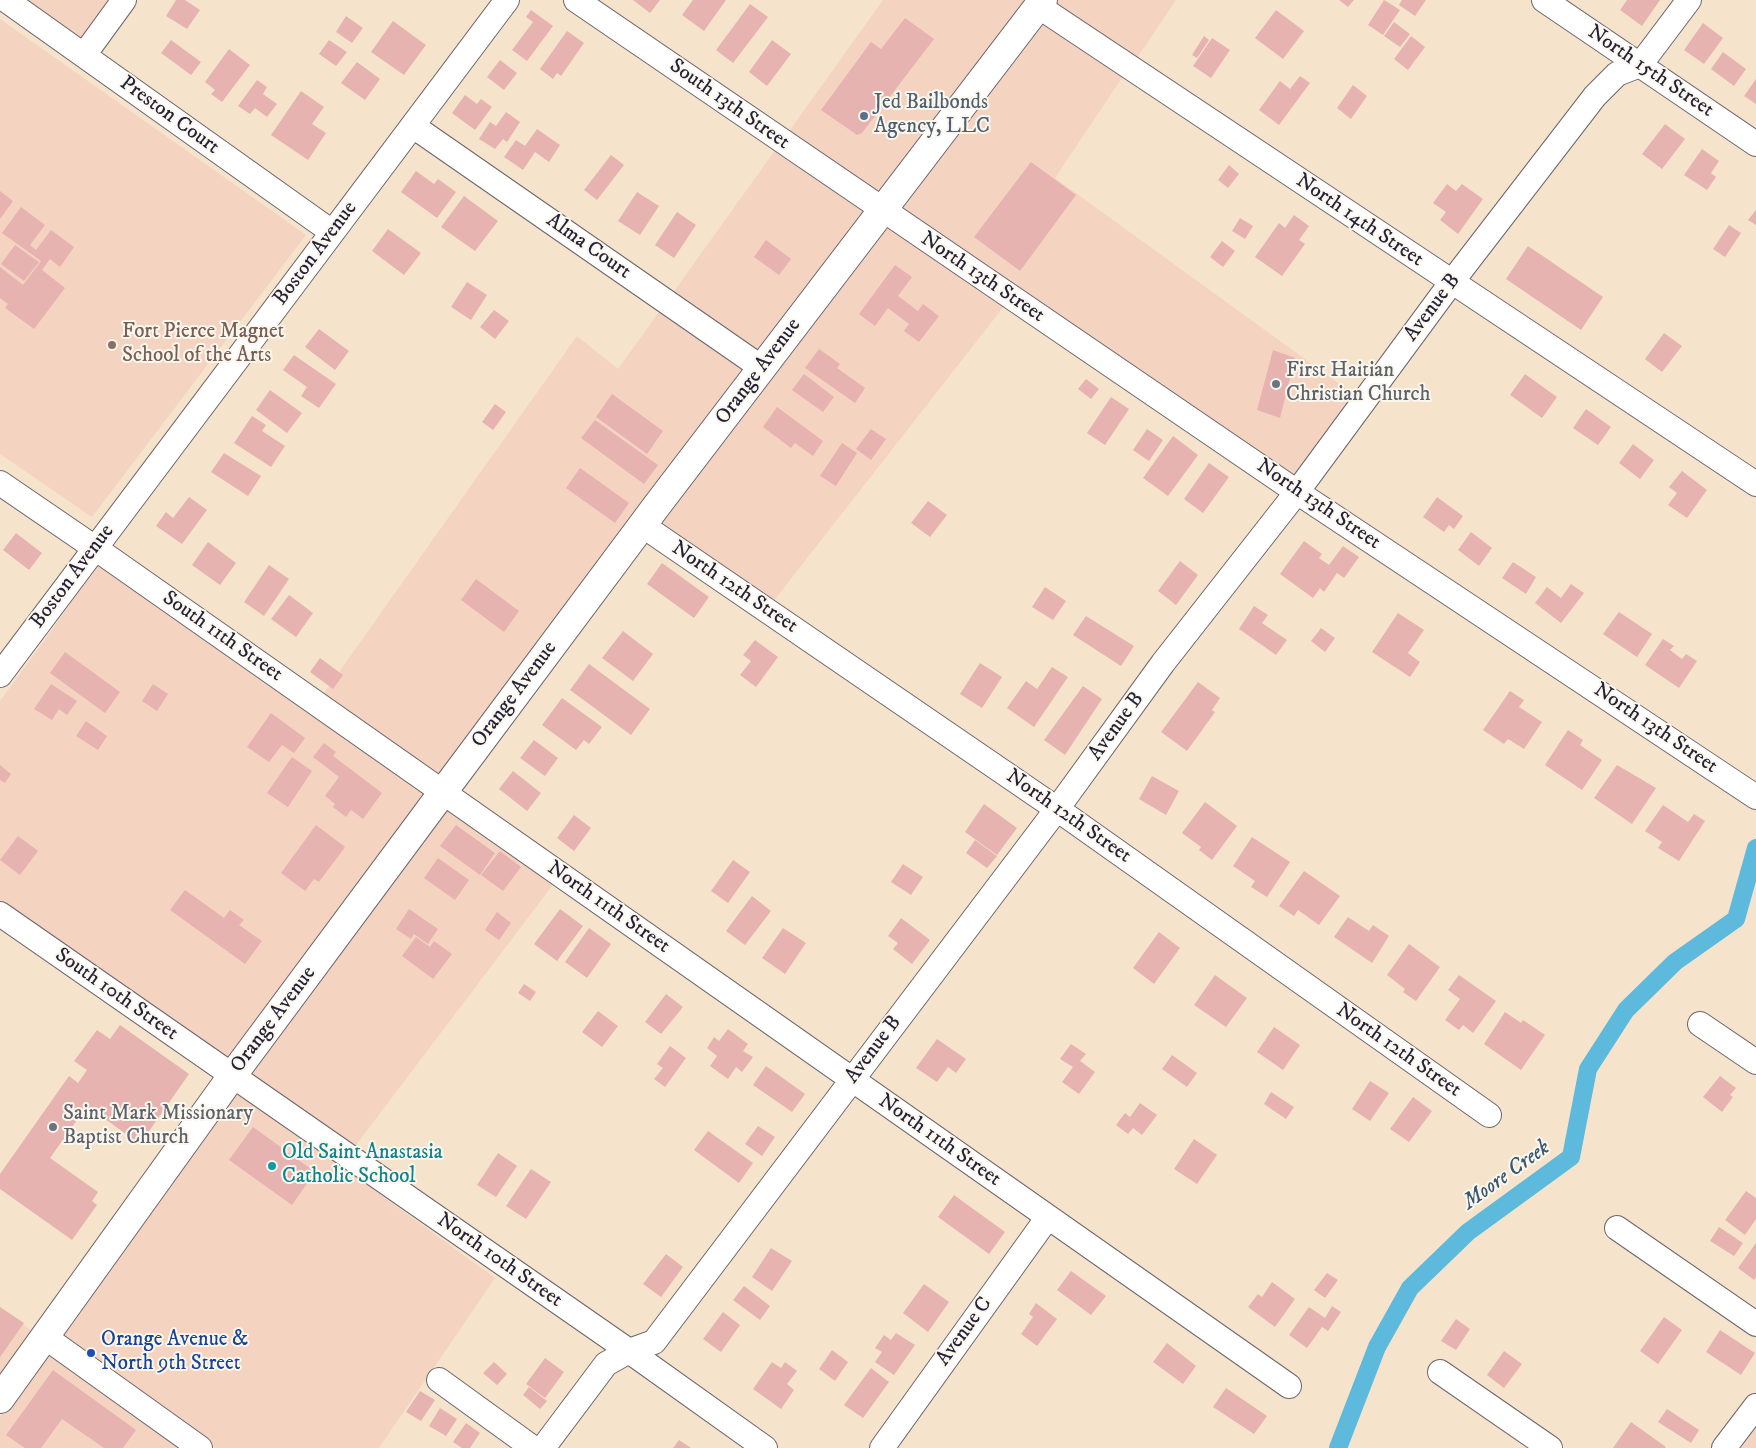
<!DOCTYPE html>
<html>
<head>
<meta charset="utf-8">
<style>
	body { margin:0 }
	canvas { display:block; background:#f5e4cb }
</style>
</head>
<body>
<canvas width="1756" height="1448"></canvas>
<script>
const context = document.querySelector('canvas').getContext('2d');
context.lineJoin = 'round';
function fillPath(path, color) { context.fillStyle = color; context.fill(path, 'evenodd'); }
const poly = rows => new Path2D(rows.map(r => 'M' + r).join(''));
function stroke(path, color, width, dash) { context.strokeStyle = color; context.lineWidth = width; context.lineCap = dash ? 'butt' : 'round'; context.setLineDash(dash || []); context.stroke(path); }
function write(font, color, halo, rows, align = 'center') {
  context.font = font + ' "IM FELL DW Pica",serif'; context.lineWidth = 4; context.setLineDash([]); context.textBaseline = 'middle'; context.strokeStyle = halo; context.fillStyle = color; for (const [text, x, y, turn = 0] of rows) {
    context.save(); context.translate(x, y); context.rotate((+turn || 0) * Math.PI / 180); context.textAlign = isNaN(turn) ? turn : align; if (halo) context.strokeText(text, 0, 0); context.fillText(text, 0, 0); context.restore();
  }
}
fillPath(poly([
	[23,0,112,0,81,42],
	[883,0,1029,0,879,198,787,134],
	[1055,0,1176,0,1135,61,1051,5],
	[0,19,306,235,92,517,0,454],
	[1041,19,1124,75,1055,178,1356,396,1295,479,895,209],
	[776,149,868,212,759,355,672,294],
	[884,223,1005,305,772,603,656,524],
	[661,309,748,369,440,780,322,696,577,336,618,369],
	[98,561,429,794,229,1063,0,903,0,701,52,630],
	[446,805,555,882,353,1149,245,1075],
	[235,1089,495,1278,379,1448,215,1448,58,1336],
	[0,1307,35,1333,0,1382],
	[48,1350,185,1448,0,1448,0,1417],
	[1756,1416,1756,1448,1730,1448]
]), '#f4d3c1');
stroke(poly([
	[1338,1448,1377,1347,1410,1288,1468,1232,1571,1157,1588,1069,1626,1010,1675,962,1736,919,1756,848]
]), '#5ebadc', 18);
fillPath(poly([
	[176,0,185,0,200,10,187,29,166,16],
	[633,0,660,0,650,13],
	[693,0,726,0,704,31,682,15],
	[1339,0,1354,0,1348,7],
	[1384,0,1400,10,1383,35,1368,25],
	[1402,0,1426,0,1415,16,1399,5],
	[1627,0,1660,0,1642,26,1620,10],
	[750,4,768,17,733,63,716,50],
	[531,10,553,26,527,61,512,50,533,22,526,17],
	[1276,10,1304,31,1283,59,1255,38],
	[346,16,363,28,352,43,336,32],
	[905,18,934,39,862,133,857,135,821,110,871,42,881,49],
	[393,21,426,45,404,75,371,52],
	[1394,22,1410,34,1400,47,1384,36],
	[1703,23,1723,38,1704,64,1684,50],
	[567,31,584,43,561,76,557,73,553,79,540,69],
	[1204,36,1209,40,1197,58,1192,55],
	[1411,36,1425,47,1408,70,1394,59],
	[1212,38,1230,50,1211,78,1193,66],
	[171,40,201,62,191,75,161,53],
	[329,40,347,52,336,66,319,54],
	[772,40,791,54,767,86,749,72],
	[229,49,250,65,222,102,211,94,215,90,205,82],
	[1723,52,1746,69,1734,86,1711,69],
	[500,60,517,73,504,90,487,77],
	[357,62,380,79,365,100,341,83],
	[1300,76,1310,83,1279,125,1259,110,1280,81,1290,89],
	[1756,79,1756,104,1744,96],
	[257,80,267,87,263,94,277,104,267,117,255,108,250,114,238,106],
	[1353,85,1367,96,1351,119,1337,108],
	[301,91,324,107,312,124,326,133,308,160,271,135],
	[465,95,477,104,481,99,492,107,475,130,452,113],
	[506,112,520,122,507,142,503,139,495,149,479,139,490,122,496,126],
	[1665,124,1685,139,1662,169,1642,154],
	[537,129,560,145,549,162,535,152,523,170,504,157,516,140,525,146],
	[1702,149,1719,161,1711,173,1716,177,1707,190,1684,175],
	[611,155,624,165,597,200,584,190],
	[1031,162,1076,195,1020,271,974,237],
	[1229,165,1239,174,1228,188,1218,180],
	[416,171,434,184,438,179,456,192,437,218,401,192],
	[1447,184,1456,191,1462,184,1483,199,1458,234,1440,220,1446,212,1433,203],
	[0,191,13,201,0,219],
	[637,192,659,206,640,235,618,221],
	[464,196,498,221,475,251,441,227],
	[21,207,45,225,30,245,36,250,51,230,74,247,60,267,50,259,42,270,65,288,34,329,5,308,8,304,0,298,0,267,23,285,41,261,2,233],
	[1756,210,1756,225,1748,220],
	[677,212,696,225,674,258,655,245],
	[1294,215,1309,226,1299,240,1305,244,1282,276,1255,257,1279,223,1285,228],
	[1240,218,1253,226,1245,239,1232,231],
	[1729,225,1741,233,1725,257,1713,249],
	[388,229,421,253,404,275,372,251],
	[766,240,791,259,779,275,754,257],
	[1222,241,1235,251,1223,267,1210,257],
	[15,245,39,262,24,281,1,264],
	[1528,246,1603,297,1581,330,1506,279],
	[895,265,912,277,898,296,918,311,923,304,939,316,919,342,904,331,909,324,888,308,875,326,859,314],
	[467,282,487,295,471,320,451,307],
	[494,310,509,321,495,339,480,327],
	[319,329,349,351,335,370,305,347],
	[1664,333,1682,346,1662,372,1645,359],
	[819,349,840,364,837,368,865,388,855,403,805,368],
	[1273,350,1295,358,1280,418,1257,410],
	[294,355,336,384,319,408,301,396,307,387,283,370],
	[804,374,834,397,823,412,792,390],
	[1525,374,1557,397,1542,418,1510,395],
	[1086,379,1099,389,1091,399,1078,389],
	[270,390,302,413,287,433,256,410],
	[612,394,663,431,647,454,596,417],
	[1111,397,1129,409,1105,445,1087,433],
	[495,404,506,412,493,430,482,422],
	[777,407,823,441,813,456,795,443,791,448,763,427],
	[1586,409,1611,427,1598,445,1573,428],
	[252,416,266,425,262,431,285,446,271,467,234,443],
	[595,420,658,465,644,484,581,438],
	[871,429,886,439,871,460,856,449],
	[1147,429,1163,440,1149,461,1133,450],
	[1173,436,1198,455,1168,496,1143,478],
	[842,443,857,453,836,486,820,476],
	[1633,444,1654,460,1640,479,1619,463],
	[224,453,261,476,248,496,211,472],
	[1209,463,1229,477,1203,513,1184,499],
	[580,468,629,503,615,523,566,488],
	[1682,471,1707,490,1687,518,1668,505,1677,493,1669,487],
	[189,497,207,510,182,544,156,526,166,512,173,518],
	[1437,497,1463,516,1454,529,1449,525,1444,532,1423,517],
	[928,501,947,515,930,537,911,523],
	[1471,532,1492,548,1479,566,1458,550],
	[16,533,42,553,29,570,3,550],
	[1304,541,1322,554,1319,558,1329,565,1343,546,1359,557,1344,578,1337,573,1324,592,1320,588,1313,598,1280,574],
	[208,542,236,563,220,585,192,565],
	[1180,561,1198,575,1176,605,1158,591],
	[1513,562,1536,577,1526,594,1502,578],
	[662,563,709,597,694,618,647,584],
	[269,565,289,579,264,616,244,602],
	[476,579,519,611,504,632,461,600],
	[1571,584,1584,593,1561,623,1535,603,1547,587,1561,598],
	[1045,587,1066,601,1053,620,1032,607],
	[289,595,313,613,296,637,271,619],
	[1254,606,1268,615,1262,623,1287,640,1276,655,1239,629],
	[1619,612,1652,634,1637,657,1603,634],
	[1398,613,1424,630,1408,653,1420,662,1410,677,1372,652],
	[1086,616,1134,646,1121,666,1073,635],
	[1321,628,1335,638,1325,652,1311,641],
	[623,631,653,654,633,681,602,658],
	[1663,639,1674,646,1670,650,1682,659,1686,654,1697,661,1679,688,1645,665],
	[755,640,778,657,756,687,740,675,751,661,743,655],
	[65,652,120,692,105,713,50,673],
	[320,658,343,675,333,689,310,672],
	[980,663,1002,677,982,708,960,694],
	[589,664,650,709,631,735,570,690],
	[1052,667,1068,677,1034,727,1007,708,1026,681,1037,689],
	[1198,682,1220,698,1212,710,1215,712,1187,751,1161,732],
	[51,684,77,701,67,715,59,709,52,720,34,709],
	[153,684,168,694,157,711,142,701],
	[1083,686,1102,699,1065,755,1044,740],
	[1510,691,1524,700,1519,707,1542,722,1524,749,1508,739,1504,744,1483,730],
	[562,698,602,727,589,744,584,740,576,750,542,725],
	[271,713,305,738,294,753,282,745,269,762,247,747],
	[86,721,107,736,98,750,76,736],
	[1568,730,1583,740,1580,745,1602,760,1582,790,1545,765],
	[534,740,558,758,545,776,520,758],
	[324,743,336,752,333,756,382,793,363,819,351,810,346,817,333,807,335,804,325,796,339,777,313,757],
	[292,757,312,771,288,807,267,793],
	[0,765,11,774,5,783,0,780],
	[1617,765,1656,788,1632,824,1594,798],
	[513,771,541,793,527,811,499,789],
	[1152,776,1179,791,1166,815,1139,799],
	[1205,802,1237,826,1212,860,1199,850,1201,847,1182,833],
	[984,804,1017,828,997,855,965,832],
	[1663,805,1688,822,1694,814,1705,821,1679,861,1658,848,1662,842,1645,831],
	[574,815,591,828,574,851,557,838],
	[316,825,345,847,319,882,314,879,305,891,281,873],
	[456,825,495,853,480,875,440,846],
	[18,836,38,851,20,875,0,860],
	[1252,837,1290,862,1267,897,1251,887,1255,881,1233,866],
	[975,840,997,856,987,868,966,853],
	[500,851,521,867,503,891,481,875],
	[438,858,469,880,455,900,424,878],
	[733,860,750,872,728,903,711,891],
	[903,864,923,877,911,895,891,882],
	[1304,871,1340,896,1319,925,1298,910,1294,916,1279,906],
	[185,890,224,918,230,910,244,920,239,925,262,941,245,964,170,910],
	[752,896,771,911,745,945,726,931],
	[409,909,438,929,428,944,414,934,411,939,396,929],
	[560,909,583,926,557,961,534,944],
	[497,912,511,923,499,940,485,930],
	[1348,917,1369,931,1373,925,1389,936,1372,963,1334,937],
	[901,918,930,940,912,964,893,949,898,943,888,936],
	[589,928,611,944,587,978,565,962],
	[783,928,806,943,785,974,762,958],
	[1159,932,1180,948,1154,984,1133,968],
	[416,937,430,947,434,941,452,954,433,979,402,956],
	[1409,944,1440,967,1416,1001,1403,992,1405,989,1387,975],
	[1215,975,1247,998,1226,1027,1194,1005],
	[1459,975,1496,1001,1473,1033,1463,1025,1459,1030,1445,1020,1460,999,1448,990],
	[524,984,536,992,530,1001,518,993],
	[666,994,683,1007,661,1034,645,1022],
	[598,1011,618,1026,602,1047,582,1032],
	[1505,1012,1521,1023,1523,1020,1545,1035,1521,1070,1484,1044],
	[120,1025,189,1074,140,1144,87,1106,50,1158,98,1192,92,1201,97,1205,72,1240,0,1189,0,1174,69,1076,78,1083,87,1070,74,1061,97,1030,110,1039],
	[1274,1027,1300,1045,1283,1070,1257,1052],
	[728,1029,748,1044,743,1051,753,1057,742,1072,736,1067,728,1079,710,1066,717,1056,707,1048,714,1037,719,1041],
	[937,1039,966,1059,956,1073,948,1067,937,1082,916,1068],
	[1071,1044,1086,1054,1080,1061,1095,1072,1079,1094,1062,1082,1073,1067,1060,1059],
	[670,1046,686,1058,665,1087,654,1079,663,1068,657,1064],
	[1172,1055,1197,1073,1187,1087,1162,1069],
	[766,1066,805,1094,792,1112,753,1085],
	[1720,1076,1736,1088,1730,1095,1733,1097,1722,1112,1703,1097],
	[1370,1081,1389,1093,1370,1121,1352,1109],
	[1271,1092,1294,1107,1286,1119,1264,1104],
	[1413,1097,1432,1111,1409,1142,1390,1129],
	[1140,1103,1157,1115,1142,1135,1133,1128,1128,1134,1116,1125,1125,1113,1130,1117],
	[758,1126,775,1137,762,1156,745,1144],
	[253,1127,315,1172,292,1205,229,1160],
	[708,1131,753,1163,739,1183,694,1150],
	[1194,1139,1217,1155,1197,1184,1174,1169],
	[498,1153,517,1166,496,1197,477,1185],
	[531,1169,551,1182,526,1219,506,1206],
	[1746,1191,1756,1198,1756,1219,1745,1235,1725,1220],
	[954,1195,1005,1232,989,1254,938,1217],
	[1719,1227,1743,1243,1734,1256,1710,1241],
	[1756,1243,1756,1277,1754,1280,1738,1268],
	[771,1248,792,1261,772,1291,752,1277],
	[666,1254,683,1267,661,1297,643,1284],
	[1071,1271,1106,1296,1091,1315,1057,1290],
	[1327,1273,1338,1280,1325,1298,1314,1290],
	[1272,1282,1295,1299,1275,1327,1248,1307,1258,1294,1262,1297],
	[924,1284,949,1302,928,1332,903,1313],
	[744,1286,770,1306,760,1320,733,1300],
	[1036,1303,1057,1319,1037,1346,1021,1334,1033,1317,1029,1314],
	[1332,1306,1341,1312,1328,1331,1322,1327,1307,1348,1289,1335,1309,1307,1325,1318],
	[0,1307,24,1323,0,1357],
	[723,1312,740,1325,721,1352,703,1339],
	[1664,1317,1682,1330,1658,1364,1640,1351],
	[1456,1319,1470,1329,1456,1350,1441,1341],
	[1720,1330,1755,1353,1741,1375,1706,1352],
	[896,1333,915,1345,894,1375,875,1362,882,1352,875,1348,884,1335,891,1340],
	[1167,1343,1196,1366,1183,1384,1153,1362],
	[832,1350,848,1362,835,1381,819,1369],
	[1504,1351,1522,1364,1504,1388,1487,1375],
	[545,1358,564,1372,545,1398,526,1384],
	[494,1362,507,1374,497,1385,483,1373],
	[772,1362,781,1368,785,1362,797,1371,787,1384,794,1390,781,1409,753,1389],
	[871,1368,889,1382,863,1418,844,1405],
	[53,1370,136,1430,123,1448,104,1448,62,1419,41,1448,25,1448,6,1435],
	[529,1387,547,1401,540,1409,523,1395],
	[1226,1388,1267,1416,1254,1434,1213,1407],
	[420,1391,435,1400,421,1421,406,1412],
	[440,1408,457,1419,446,1436,429,1426],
	[1667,1409,1699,1430,1691,1443,1658,1422],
	[1631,1422,1666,1447,1665,1448,1613,1448],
	[466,1423,480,1433,470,1448,462,1448,453,1442],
	[679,1440,691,1448,673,1448]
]), '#e6b3b1');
const minor = poly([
	[6,0,332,232],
	[576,0,1297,492,1756,797],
	[1544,0,1756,144],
	[1038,6,1756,484],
	[84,55,124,0],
	[413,126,762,368],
	[0,483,95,548,1289,1386],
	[642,525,1057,809,1489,1115],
	[0,675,507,0],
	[0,914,629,1351,765,1448],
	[1700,1024,1756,1062],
	[1617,1228,1756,1324],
	[45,1337,200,1448],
	[1440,1372,1550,1448],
	[439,1380,533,1448],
	[543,1448,606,1364,629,1351,654,1342,1057,809,1163,663,1297,492,1451,283,1595,96,1617,74,1640,65,1689,0],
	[882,1448,1048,1217],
	[1724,1448,1756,1406]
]);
const major = poly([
	[0,1399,232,1076,443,792,658,504,1043,0]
]);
stroke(minor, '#6c666d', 26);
stroke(major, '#6c666d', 30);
stroke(minor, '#fff', 24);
stroke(major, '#fff', 28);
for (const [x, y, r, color] of [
	[864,116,5,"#5c6f8a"],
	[112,345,5,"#8d6e63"],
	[1276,384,5,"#6b7280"],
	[53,1127,5,"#6b7280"],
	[272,1166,5,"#0f9aa8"],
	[91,1353,5,"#1a4fb4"]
]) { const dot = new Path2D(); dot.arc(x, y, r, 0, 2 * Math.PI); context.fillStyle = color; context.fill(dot); stroke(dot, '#fbf7ec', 2); }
write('21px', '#22223b', '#fbf7ec', [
	["North 15th Street",1650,72,34],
	["South 13th Street",729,105,35],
	["Preston Court",169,116,36],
	["North 14th Street",1359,221,34],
	["Alma Court",588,247,35],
	["Boston Avenue",316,254,-53],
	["North 13th Street",982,278,34],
	["Avenue B",1433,308,-53],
	["Orange Avenue",759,372,-53],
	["North 13th Street",1318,505,34],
	["Boston Avenue",73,577,-53],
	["North 12th Street",734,588,34],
	["South 11th Street",222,637,35],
	["Orange Avenue",515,695,-53],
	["Avenue B",1117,727,-54],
	["North 13th Street",1655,729,34],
	["North 12th Street",1068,817,35],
	["North 11th Street",608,908,35],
	["South 10th Street",116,995,35],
	["Orange Avenue",274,1020,-53],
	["Avenue B",874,1050,-53],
	["North 12th Street",1398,1051,35],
	["North 11th Street",939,1141,35],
	["North 10th Street",499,1261,35],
	["Avenue C",965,1332,-54]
]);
write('21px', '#4e5e75', '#fbf7ec', [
	["Jed Bailbonds",874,104],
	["Agency, LLC",874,128]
], 'left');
write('21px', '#785e54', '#fbf7ec', [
	["Fort Pierce Magnet",122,333],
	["School of the Arts",122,357]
], 'left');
write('21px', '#5b616d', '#fbf7ec', [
	["First Haitian",1286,372],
	["Christian Church",1286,396],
	["Saint Mark Missionary",63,1115],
	["Baptist Church",63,1139]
], 'left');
write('21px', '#0d838f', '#fbf7ec', [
	["Old Saint Anastasia",282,1154],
	["Catholic School",282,1178]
], 'left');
write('21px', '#164399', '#fbf7ec', [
	["Orange Avenue &",101,1341],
	["North 9th Street",101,1365]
], 'left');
write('italic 22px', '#375773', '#fbf7ec', [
	["Moore Creek",1507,1176,-36]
]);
</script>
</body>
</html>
